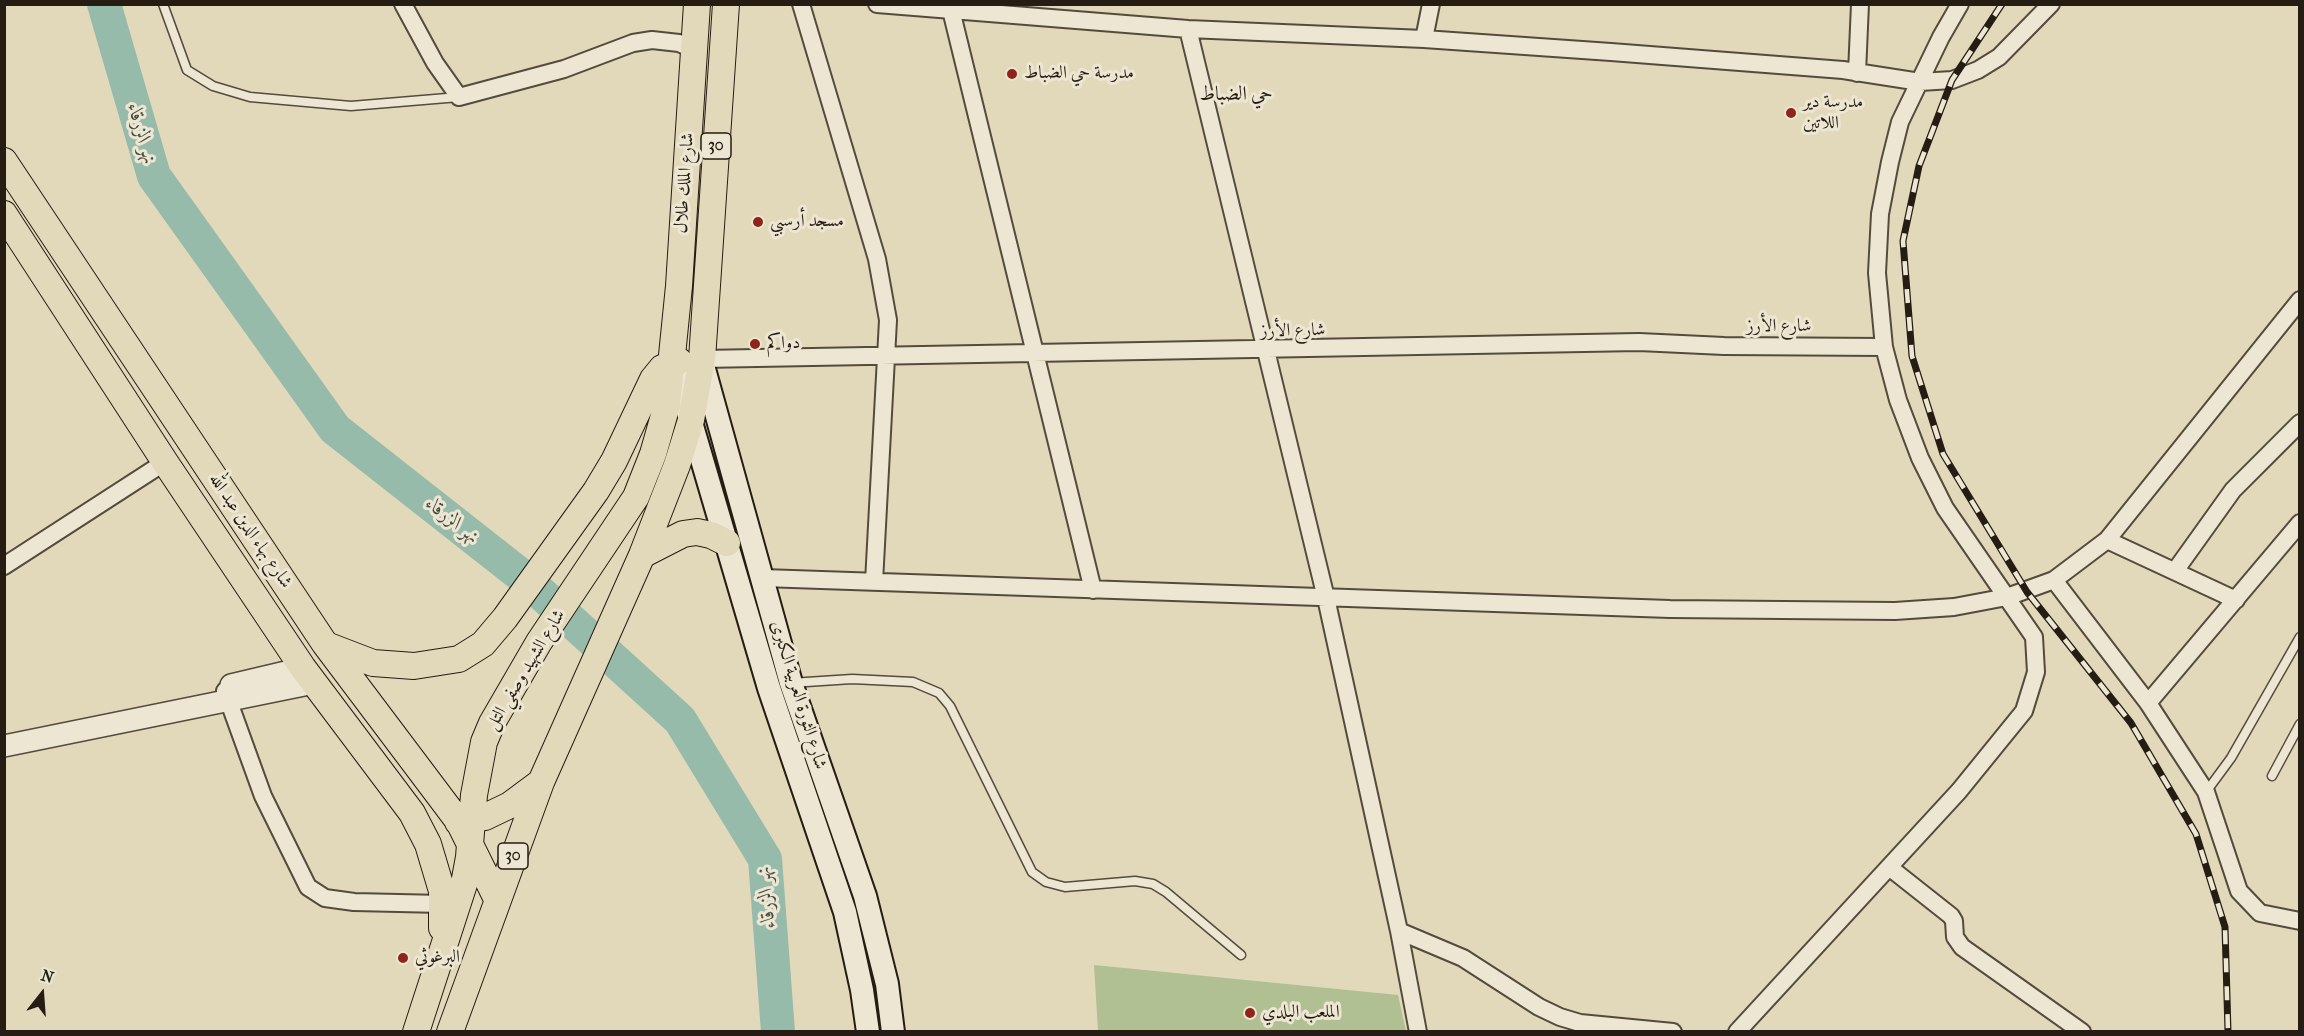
<!DOCTYPE html>
<html>
<head>
<meta charset="utf-8">
<style>
	body { margin:0 }
	#map { position:relative; width:2304px; height:1036px; overflow:hidden; background:#e2d9ba; font-family:"IM FELL French Canon",serif }
	canvas { display:block }
	.frame { position:absolute; inset:0; border:6px solid #251c13; pointer-events:none }
	.north { position:absolute; left:12px; top:964px; width:60px; height:60px; -webkit-text-stroke:4px #ece6d2; paint-order:stroke; rotate:17deg; font-size:16px; font-weight:700; line-height:24px; text-align:center; color:#251c13 }
	.north::after { content:''; display:block; margin:auto; width:21px; height:27px; background:#251c13; clip-path:polygon(50% 0,100% 100%,50% 72%,0 100%) }
</style>
</head>
<body>
<div id="map">
<canvas width="2304" height="1036"></canvas>
<div class="frame"></div>
<div class="north">N</div>
</div>
<script>
const context = document.querySelector('canvas').getContext('2d');
context.lineJoin = 'round';
function fillPath(path, color) { context.fillStyle = color; context.fill(path, 'evenodd'); }
const poly = rows => new Path2D(rows.map(r => 'M' + r).join(''));
function stroke(path, color, width, dash) { context.strokeStyle = color; context.lineWidth = width; context.lineCap = dash ? 'butt' : 'round'; context.setLineDash(dash || []); context.stroke(path); }
function write(font, color, halo, rows, align = 'center') {
  context.font = font + ' "IM FELL French Canon",Amiri,serif'; context.lineWidth = 6; context.setLineDash([]); context.textBaseline = 'middle'; context.strokeStyle = halo; context.fillStyle = color; for (const [text, x, y, turn = 0] of rows) {
    context.save(); context.translate(x, y); context.rotate((+turn || 0) * Math.PI / 180); context.textAlign = isNaN(turn) ? turn : align; if (halo) context.strokeText(text, 0, 0); context.fillText(text, 0, 0); context.restore();
  }
}
fillPath(poly([
	[1094,965,1398,995,1406,1031,1098,1031]
]), '#b0c092');
stroke(poly([
	[104,4,154,176,335,429,522,576,680,720,765,859,778,1032]
]), '#96bbaa', 34);
const service = poly([
	[163,4,187,70,213,86,250,97,351,106,459,97],
	[791,683,852,679,913,682,939,693,950,706,1032,872,1046,882,1065,887,1135,881,1153,884,1166,892,1241,955],
	[2272,776,2300,724],
	[2206,792,2231,758,2300,637]
]);
const minor = poly([
	[403,4,435,63,459,97,564,69,633,43,652,40,679,43,694,50],
	[801,4,877,259,888,320,874,582],
	[877,4,1188,29,1424,39,1611,52,1843,70,1920,82,1952,80,1978,70,1999,57,2051,4],
	[951,10,1093,590],
	[1188,29,1326,598,1399,931,1418,1032],
	[1424,39,1431,4],
	[1857,73,1860,4],
	[702,359,1639,342,1724,346,1884,347],
	[2107,540,2236,600],
	[4,566,165,462],
	[2175,571,2233,490,2300,423],
	[763,578,1670,609,1895,611,1954,607,2007,597,2054,580,2107,540,2300,300],
	[2054,580,2148,703,2206,792,2239,891,2260,913,2300,921],
	[225,691,263,796,308,887,325,898,354,902,443,904],
	[2148,703,2300,523],
	[1889,867,1951,916,1954,921,1955,937,1962,947,2082,1032],
	[1399,931,1463,958,1539,1007,1560,1017,1580,1023,1673,1032],
	[1737,1032,1959,791,2024,711,2036,672,2034,637,1945,508,1920,458,1898,400,1884,347,1877,273,1880,214,1890,162,1900,122,1941,37,1960,4]
]);
const tertiary = poly([
	[231,685,303,668],
	[4,746,314,683]
]);
const secondary = poly([
	[673,361,769,688,845,912,862,990,868,1032],
	[702,362,791,683,865,896,887,984,893,1032]
]);
const primary = poly([
	[4,161,325,644,459,822,497,899],
	[4,214,165,462,303,668,412,813,428,844,442,891,442,928],
	[642,555,683,534,697,532,711,535,727,543],
	[326,645,373,663,414,666,459,659,483,644,505,618,596,491,614,461,653,379,662,368,679,361],
	[458,822,485,817,510,805,541,782],
	[416,1032,464,884,469,857,474,795,484,742,492,723,539,642,636,497,653,454,667,405,679,286,697,4],
	[450,1032,541,782,642,555,677,465,691,420,702,359,726,4]
]);
stroke(service, '#544b3d', 11);
stroke(minor, '#544b3d', 20);
stroke(tertiary, '#544b3d', 24);
stroke(secondary, '#251c13', 26);
stroke(primary, '#251c13', 28);
stroke(service, '#ece6d2', 8);
stroke(minor, '#ece6d2', 16);
stroke(tertiary, '#ece6d2', 21);
stroke(secondary, '#ece6d2', 22);
stroke(primary, '#e2d9ba', 26);
const rail = poly([
	[2002,4,1952,80,1919,166,1903,241,1912,356,1943,454,2027,592,2131,723,2196,834,2225,927,2228,1032]
]);
stroke(rail, '#251c13', 7);
stroke(rail, '#ece6d2', 4.5, [14]);
for (const [x, y, r, color] of [
	[1012,74,6,"#8f2418"],
	[1791,113,6,"#8f2418"],
	[758,222,6,"#8f2418"],
	[755,344,6,"#8f2418"],
	[403,958,6,"#8f2418"],
	[1250,1013,6,"#8f2418"]
]) { const dot = new Path2D(); dot.arc(x, y, r, 0, 2 * Math.PI); context.fillStyle = color; context.fill(dot); stroke(dot, '#ece6d2', 2); }
for (const [x, y, w] of [
	[716,146,30],
	[513,856,30]
]) { const box = new Path2D(); box.roundRect(x - w / 2, y - 13, w, 26, 4.5); context.fillStyle = '#ece6d2'; context.fill(box); stroke(box, '#251c13', 1.5); }
write('bold 16px', '#251c13', null, [
	["30",716,146],
	["30",513,856]
]);
write('18px', '#251c13', '#ece6d2', [
	["مدرسة حي الضباط",1024,74],
	["مدرسة دير",1803,103],
	["اللاتين",1803,124],
	["مسجد أرسبي",770,222],
	["دواكم",767,344],
	["البرغوثي",415,958],
	["الملعب البلدي",1262,1013]
], 'left');
write('18px', '#251c13', '#ece6d2', [
	["شارع الملك طلال",685,183,-86],
	["شارع الأرز",1779,327],
	["شارع الأرز",1293,331,-1],
	["شارع بهاء الدين عبد الله",250,531,56],
	["شارع الشهيد وصفي التل",526,670,-59],
	["شارع الثورة العربية الكبرى",798,695,73]
]);
write('20px', '#251c13', '#ece6d2', [
	["حي الضباط",1236,95]
]);
write('italic 20px', '#474c40', '#ece6d2', [
	["نهر الزرقاء",141,134,74],
	["نهر الزرقاء",452,521,38],
	["نهر الزرقاء",767,897,-95]
]);
</script>
</body>
</html>
